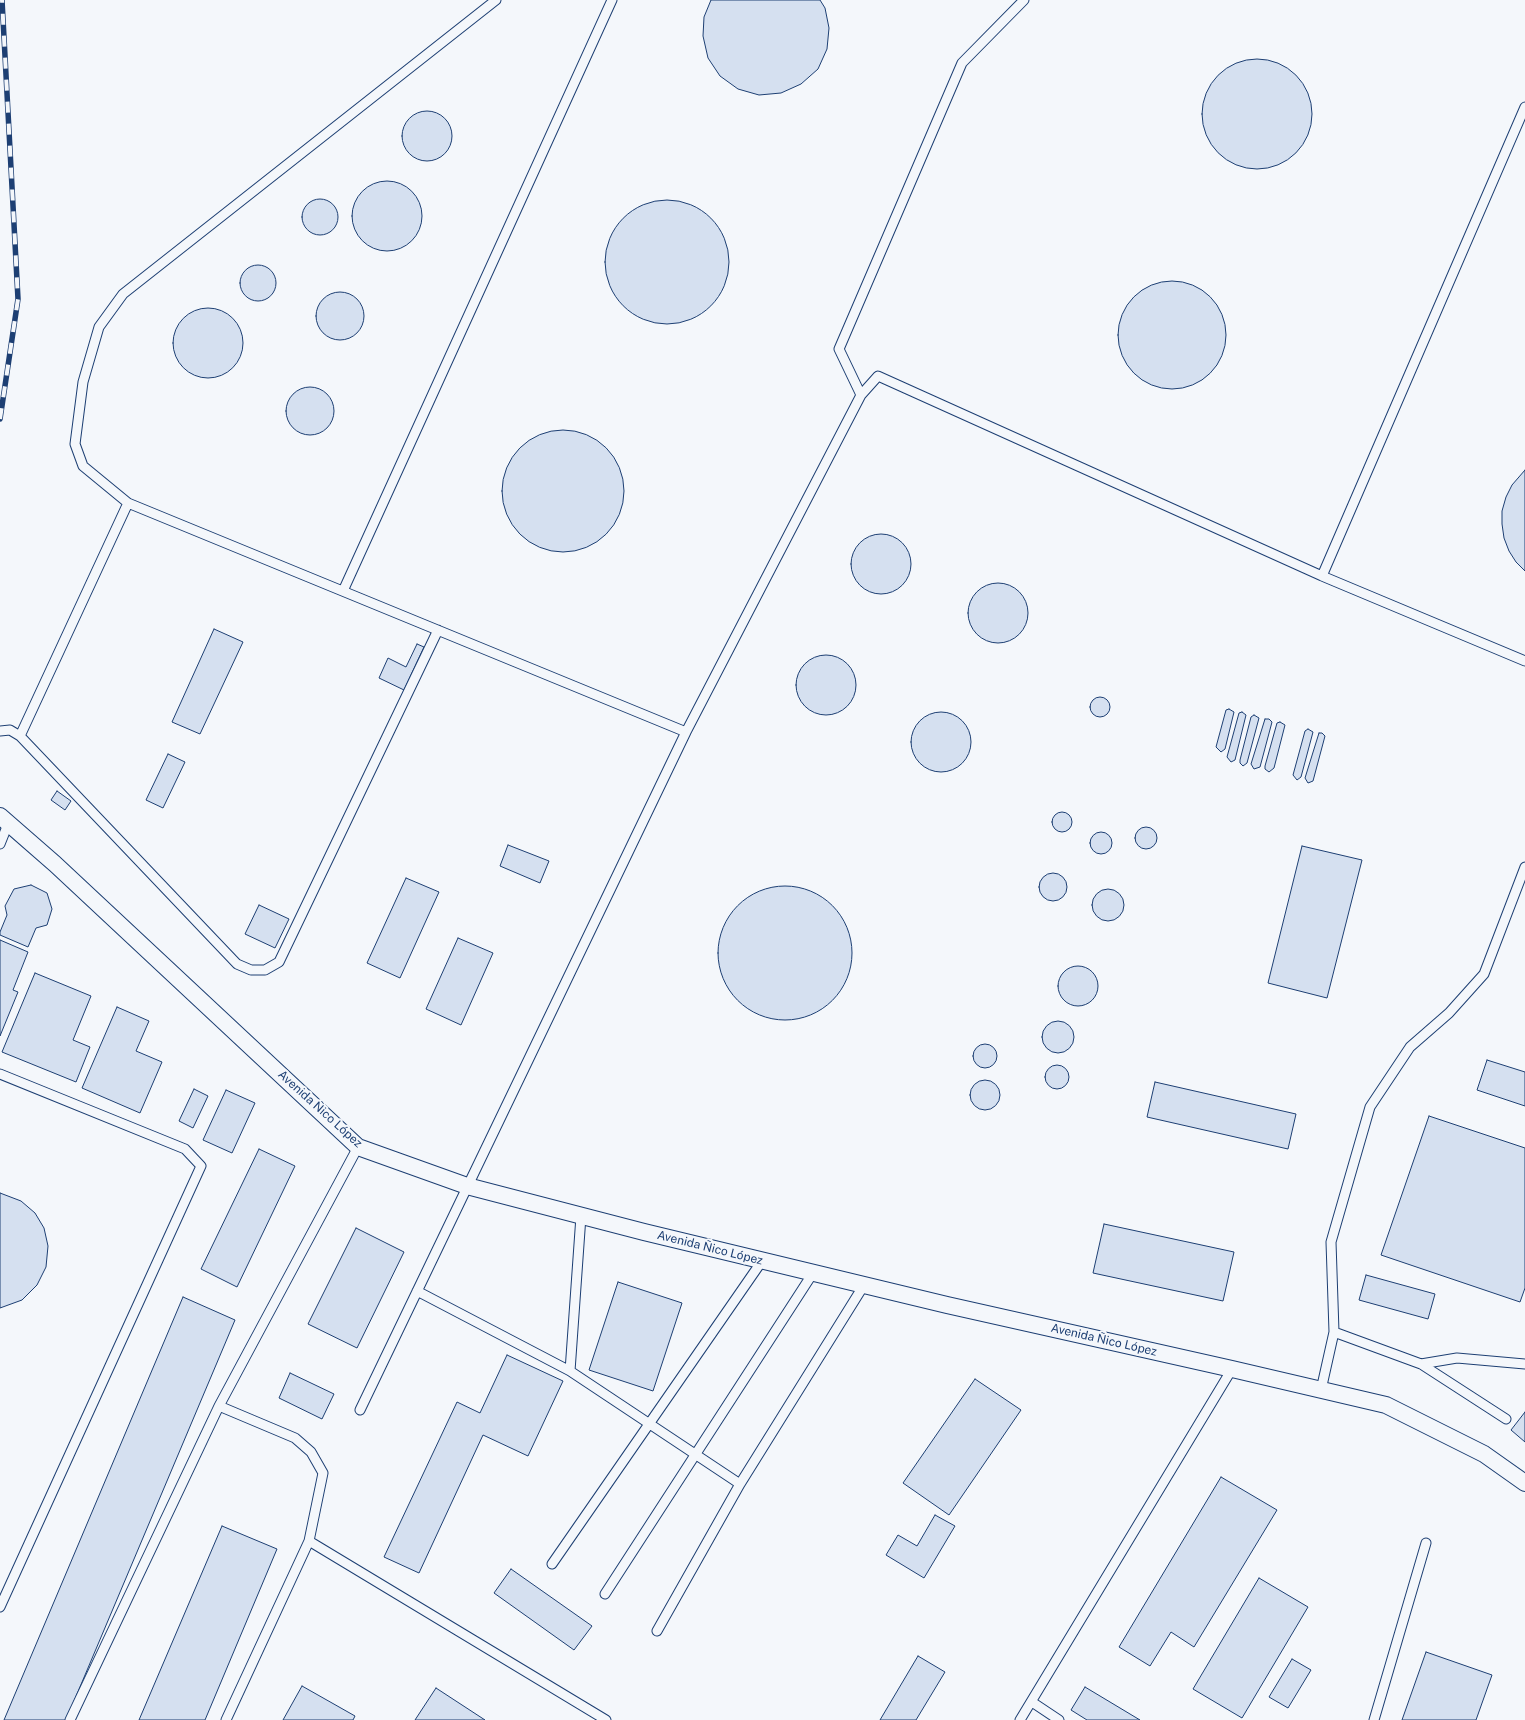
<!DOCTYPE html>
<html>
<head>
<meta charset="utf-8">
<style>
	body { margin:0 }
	canvas { display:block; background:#f4f7fb }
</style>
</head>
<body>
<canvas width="1525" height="1720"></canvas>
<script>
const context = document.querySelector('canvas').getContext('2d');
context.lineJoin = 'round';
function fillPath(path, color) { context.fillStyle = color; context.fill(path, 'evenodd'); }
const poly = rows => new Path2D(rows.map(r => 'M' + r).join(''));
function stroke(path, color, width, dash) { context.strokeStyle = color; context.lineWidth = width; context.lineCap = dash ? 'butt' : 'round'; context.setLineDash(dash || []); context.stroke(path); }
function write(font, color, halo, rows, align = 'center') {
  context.font = font + ' "Public Sans",sans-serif'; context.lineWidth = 4; context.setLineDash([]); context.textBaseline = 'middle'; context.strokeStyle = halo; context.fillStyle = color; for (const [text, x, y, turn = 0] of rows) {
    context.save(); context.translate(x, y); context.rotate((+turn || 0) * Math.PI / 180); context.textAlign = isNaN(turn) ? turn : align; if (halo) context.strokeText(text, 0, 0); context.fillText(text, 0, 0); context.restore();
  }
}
const building = poly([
	[711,0,820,0,825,8,829,28,827,49,818,69,801,84,781,93,759,95,738,89,720,76,708,58,703,36,704,17,711,0],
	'1202 114a55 55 0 1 1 110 0a55 55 0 1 1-110 0Z',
	'402 136a25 25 0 1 1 50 0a25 25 0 1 1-50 0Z',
	'352 216a35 35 0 1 1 70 0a35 35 0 1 1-70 0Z',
	'302 217a18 18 0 1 1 36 0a18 18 0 1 1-36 0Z',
	'605 262a62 62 0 1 1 124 0a62 62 0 1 1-124 0Z',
	'240 283a18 18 0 1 1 36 0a18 18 0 1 1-36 0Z',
	'1118 335a54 54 0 1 1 108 0a54 54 0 1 1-108 0Z',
	'316 316a24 24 0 1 1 48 0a24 24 0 1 1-48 0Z',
	'173 343a35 35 0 1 1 70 0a35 35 0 1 1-70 0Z',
	'286 411a24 24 0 1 1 48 0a24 24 0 1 1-48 0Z',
	'502 491a61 61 0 1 1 122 0a61 61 0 1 1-122 0Z',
	[1525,470,1525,571,1516,562,1509,551,1504,538,1502,524,1502,511,1506,497,1512,485,1525,470],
	'851 564a30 30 0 1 1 60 0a30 30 0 1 1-60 0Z',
	'968 613a30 30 0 1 1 60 0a30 30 0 1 1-60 0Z',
	[214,629,243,642,200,734,172,722,214,629],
	[417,644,424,647,404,690,379,678,388,658,406,667,417,644],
	'796 685a30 30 0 1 1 60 0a30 30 0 1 1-60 0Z',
	'1090 707a10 10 0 1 1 20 0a10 10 0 1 1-20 0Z',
	[1229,709,1234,712,1225,749,1221,752,1216,747,1226,710,1229,709],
	[1242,712,1246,715,1235,760,1231,762,1227,757,1239,713,1242,712],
	'911 742a30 30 0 1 1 60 0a30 30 0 1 1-60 0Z',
	[1254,715,1259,718,1247,763,1243,766,1240,763,1240,760,1251,717,1254,715],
	[1265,719,1269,719,1272,722,1260,767,1254,769,1251,764,1265,719],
	[1280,722,1285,725,1274,768,1269,772,1265,769,1265,766,1277,723,1280,722],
	[1308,729,1313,732,1301,777,1297,780,1293,775,1305,731,1308,729],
	[1319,733,1322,733,1325,736,1313,781,1308,783,1305,778,1319,733],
	[168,754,185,762,163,808,146,800,168,754],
	[57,791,71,801,65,810,51,800,57,791],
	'1052 822a10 10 0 1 1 20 0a10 10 0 1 1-20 0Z',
	'1135 838a11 11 0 1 1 22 0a11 11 0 1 1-22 0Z',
	'1090 843a11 11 0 1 1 22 0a11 11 0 1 1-22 0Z',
	[508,845,549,861,540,883,500,866,508,845],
	[1302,846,1362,860,1327,998,1268,983,1302,846],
	'1039 887a14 14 0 1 1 28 0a14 14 0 1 1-28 0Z',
	[406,878,439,892,400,978,367,963,406,878],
	[31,885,47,893,52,909,47,925,36,928,28,947,0,935,0,932,7,915,5,906,14,889,31,885],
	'718 953a67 67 0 1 1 134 0a67 67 0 1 1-134 0Z',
	'1092 905a16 16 0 1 1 32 0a16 16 0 1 1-32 0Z',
	[259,905,289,919,275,948,245,934,259,905],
	[458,938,493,953,461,1025,426,1009,458,938],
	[0,940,28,952,13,990,18,992,0,1036,0,940],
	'1058 986a20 20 0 1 1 40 0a20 20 0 1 1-40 0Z',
	[35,973,91,996,73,1040,90,1047,76,1082,2,1052,35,973],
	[117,1007,149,1021,136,1051,162,1062,140,1113,82,1088,117,1007],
	'1042 1037a16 16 0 1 1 32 0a16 16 0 1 1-32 0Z',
	'973 1056a12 12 0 1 1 24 0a12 12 0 1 1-24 0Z',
	[1487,1060,1525,1072,1525,1106,1477,1090,1487,1060],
	'1045 1077a12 12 0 1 1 24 0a12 12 0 1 1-24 0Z',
	'970 1095a15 15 0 1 1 30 0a15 15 0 1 1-30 0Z',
	[1155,1082,1296,1114,1288,1149,1147,1117,1155,1082],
	[194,1089,208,1096,193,1128,179,1121,194,1089],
	[226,1090,255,1103,232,1153,203,1140,226,1090],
	[1429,1116,1525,1148,1525,1288,1520,1302,1381,1255,1429,1116],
	[259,1149,295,1166,237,1287,201,1269,259,1149],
	[0,1193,21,1201,35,1213,44,1228,48,1246,46,1267,37,1285,22,1300,0,1308,0,1193],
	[1104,1224,1234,1252,1223,1301,1093,1273,1104,1224],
	[356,1228,404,1252,357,1348,308,1324,356,1228],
	[1366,1275,1435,1294,1428,1319,1359,1300,1366,1275],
	[618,1282,682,1303,653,1391,589,1370,618,1282],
	[183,1297,235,1320,66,1720,4,1720,183,1297],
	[507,1355,563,1381,528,1456,483,1435,419,1573,384,1557,457,1402,480,1413,507,1355],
	[290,1373,334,1394,322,1419,279,1398,290,1373],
	[975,1379,1021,1410,949,1515,903,1483,975,1379],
	[1525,1412,1525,1442,1511,1430,1525,1412],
	[1221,1477,1277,1510,1194,1647,1171,1632,1150,1666,1119,1647,1221,1477],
	[935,1515,955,1526,924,1578,886,1555,898,1535,917,1546,935,1515],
	[222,1526,277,1549,205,1720,139,1720,222,1526],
	[511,1569,592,1626,574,1650,494,1593,511,1569],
	[1259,1578,1308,1607,1242,1718,1193,1689,1259,1578],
	[1426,1652,1492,1675,1476,1720,1402,1720,1426,1652],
	[918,1656,945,1672,916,1720,880,1720,918,1656],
	[1292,1659,1311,1670,1288,1708,1269,1697,1292,1659],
	[302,1686,355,1716,353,1720,283,1720,302,1686],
	[1085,1687,1140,1720,1087,1720,1071,1710,1085,1687],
	[436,1688,485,1720,415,1720,436,1688]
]);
fillPath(building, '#d5e0f0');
stroke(building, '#1d3f73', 1);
const service = poly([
	[496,0,123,294,99,327,83,382,75,444,83,466,128,503,686,732],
	[861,395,839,349,962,63,1024,0],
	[1322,576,1525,107],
	[343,591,612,0],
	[0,731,10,730,20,736,237,964,251,970,265,970,279,962,438,630],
	[20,736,128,503],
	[0,844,8,824],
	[0,1074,185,1149,201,1166,0,1607],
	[417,1291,570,1371,740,1484],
	[1334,1332,1421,1364,1457,1358,1525,1364],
	[1421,1364,1506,1419],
	[570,1371,581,1216],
	[1321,1390,1334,1332,1331,1242,1370,1107,1410,1047,1449,1013,1484,974,1525,867],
	[219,1406,295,1438,311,1452,323,1473,309,1541,226,1720],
	[360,1410,686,732,861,395,878,376,1322,576,1525,661],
	[309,1541,606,1720],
	[552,1564,762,1261],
	[605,1594,813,1273],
	[657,1631,740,1484,864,1285],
	[1032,1702,1059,1720],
	[70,1720,219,1406,358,1147],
	[1020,1720,1232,1369],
	[1374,1720,1426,1543]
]);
const minor = poly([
	[0,816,55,864,358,1147,467,1186,644,1232,947,1305,1232,1369,1386,1405,1484,1454,1525,1483]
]);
stroke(service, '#1d3f73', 11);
stroke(minor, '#1d3f73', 18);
stroke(service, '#f4f7fb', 9);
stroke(minor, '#f4f7fb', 16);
const rail = poly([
	[0,419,18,299,2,0]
]);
stroke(rail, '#1d3f73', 5.5);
stroke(rail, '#f4f7fb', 4, [11]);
write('12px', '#1d3f73', '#f4f7fb', [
	["Avenida Ñico López",320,1109,42],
	["Avenida Ñico López",710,1248,14],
	["Avenida Ñico López",1104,1340,13]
]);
</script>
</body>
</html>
